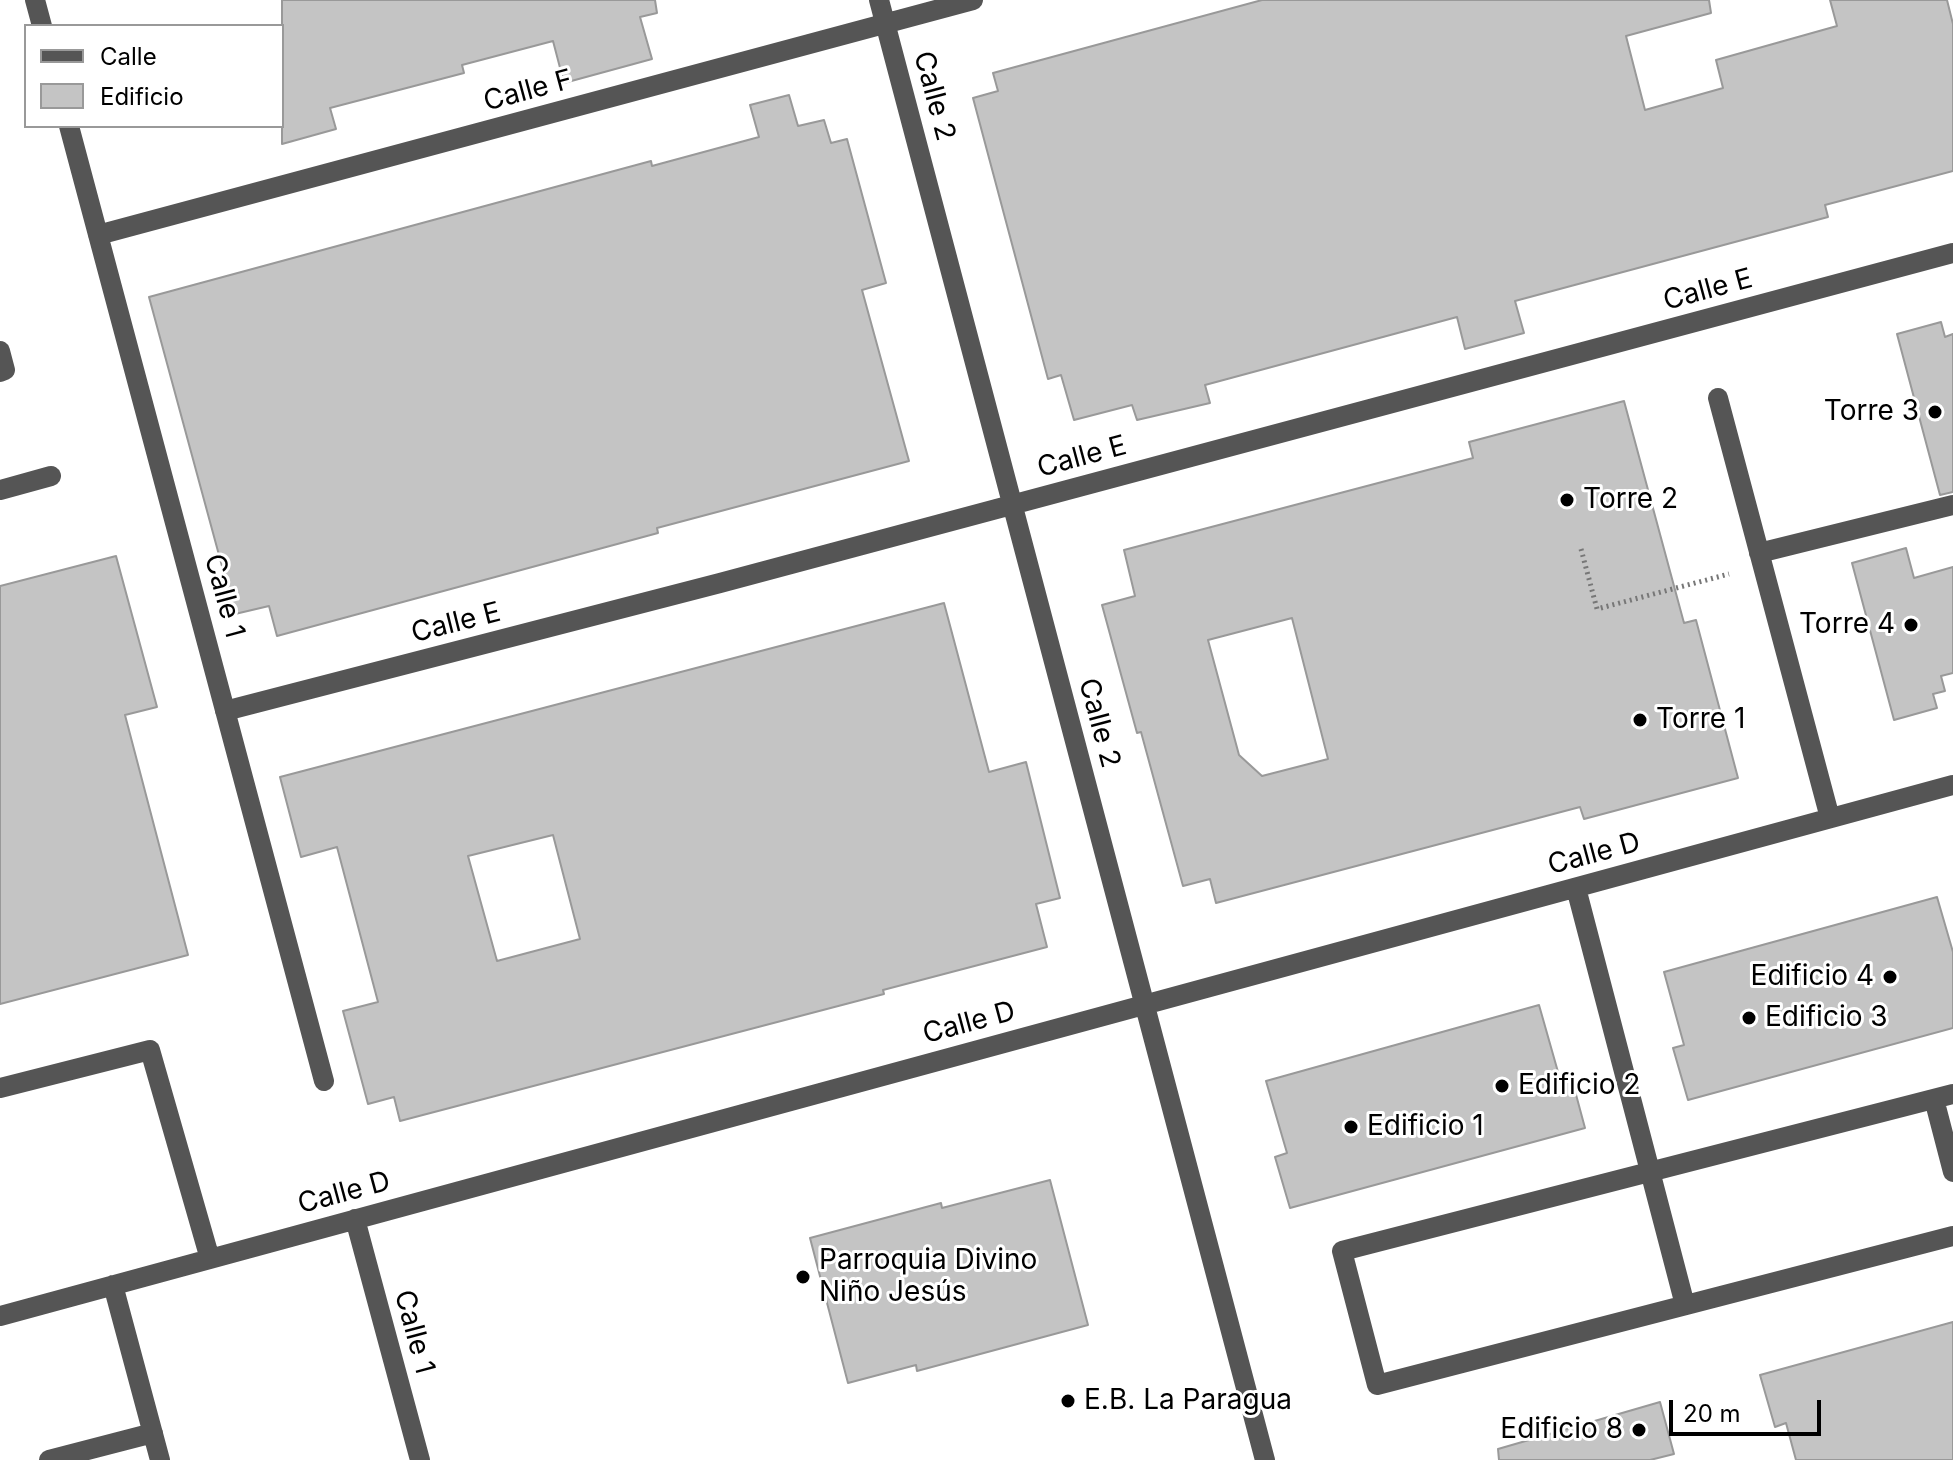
<!DOCTYPE html>
<html>
<head>
<meta charset="utf-8">
<style>
	body { margin:0 }
	#map { position:relative; width:1953px; height:1460px; overflow:hidden; background:#fff; font-family:Inter,sans-serif }
	canvas { display:block }
	.legend { position:absolute; left:24px; top:24px; width:260px; height:104px; box-sizing:border-box; background:#fff; border:2px solid #999; margin:0; padding:10px 14px; list-style:none; font-size:24px; color:#000 }
	.legend li { display:flex; align-items:center; gap:16px; height:40px }
	.legend b { width:40px; border:2px solid #999 }
	.scale { position:absolute; left:1669px; top:1400px; width:152px; height:36px; box-sizing:border-box; border:4px solid #000; border-top:0; padding-left:10px; font-size:24px; line-height:28px; white-space:nowrap; color:#000; -webkit-text-stroke:6px #fff; paint-order:stroke }
</style>
</head>
<body>
<div id="map">
<canvas width="1953" height="1460"></canvas>
<ul class="legend">
<li><b style="height:10px;background:#555"></b>Calle</li>
<li><b style="height:22px;background:#c4c4c4"></b>Edificio</li>
</ul>
<div class="scale">20 m</div>
</div>
<script>
const context = document.querySelector('canvas').getContext('2d');
context.lineJoin = 'round';
function fillPath(path, color) { context.fillStyle = color; context.fill(path, 'evenodd'); }
const poly = rows => new Path2D(rows.map(r => 'M' + r).join(''));
function stroke(path, color, width, dash) { context.strokeStyle = color; context.lineWidth = width; context.lineCap = dash ? 'butt' : 'round'; context.setLineDash(dash || []); context.stroke(path); }
function write(font, color, halo, rows, align = 'center') {
  context.font = font + ' Inter,sans-serif'; context.lineWidth = 6; context.setLineDash([]); context.textBaseline = 'middle'; context.strokeStyle = halo; context.fillStyle = color; for (const [text, x, y, turn = 0] of rows) {
    context.save(); context.translate(x, y); context.rotate((+turn || 0) * Math.PI / 180); context.textAlign = isNaN(turn) ? turn : align; if (halo) context.strokeText(text, 0, 0); context.fillText(text, 0, 0); context.restore();
  }
}
const building = poly([
	[282,0,655,0,657,13,640,17,652,59,564,83,553,41,462,65,464,73,330,108,336,129,282,144,282,0],
	[1262,0,1709,0,1711,13,1626,36,1645,110,1723,88,1716,60,1837,26,1830,0,1947,0,1953,24,1953,171,1825,205,1828,217,1515,301,1524,333,1465,349,1457,317,1205,385,1210,403,1137,420,1132,405,1074,420,1061,375,1048,379,973,98,998,91,993,73,1262,0],
	[789,95,798,126,824,120,831,143,847,139,886,283,862,290,909,461,657,528,658,533,277,636,269,606,235,614,149,297,651,161,652,166,759,137,750,105,789,95],
	[1941,322,1945,337,1953,334,1953,492,1940,495,1897,334,1941,322],
	[1624,401,1684,623,1696,620,1738,778,1584,819,1580,807,1216,903,1210,879,1183,886,1141,732,1137,733,1102,605,1135,596,1124,550,1473,458,1469,442,1624,401],
	[1292,618,1328,759,1262,776,1239,755,1208,640,1292,618],
	[1906,548,1914,578,1953,567,1953,673,1941,676,1945,691,1933,694,1937,708,1894,720,1852,563,1906,548],
	[116,556,157,707,125,715,188,955,0,1004,0,586,116,556],
	[944,603,989,772,1026,762,1060,898,1036,904,1047,947,883,990,884,994,400,1121,394,1097,368,1104,343,1011,378,1002,337,847,301,857,280,777,944,603],
	[553,835,580,939,497,961,468,856,553,835],
	[1937,897,1953,952,1953,1028,1688,1100,1673,1048,1684,1045,1664,972,1937,897],
	[1539,1005,1560,1079,1571,1076,1585,1128,1290,1208,1275,1157,1287,1153,1266,1081,1539,1005],
	[1050,1180,1088,1325,917,1371,916,1365,848,1383,810,1238,941,1203,942,1208,1050,1180],
	[1953,1322,1953,1460,1796,1460,1786,1423,1775,1427,1760,1375,1953,1322],
	[1660,1402,1674,1454,1650,1460,1499,1460,1498,1449,1660,1402]
]);
fillPath(building, '#c4c4c4');
stroke(building, '#999', 2);
stroke(poly([
	[1581,549,1597,609,1729,574]
]), '#777', 5, [2, 4]);
stroke(poly([
	[35,0,42,26],
	[879,0,1265,1460],
	[69,126,324,1081],
	[98,235,973,0],
	[0,351,5,370,0,372],
	[1718,398,1830,818],
	[0,490,51,476],
	[1759,553,1953,505],
	[225,711,720,583,1953,253],
	[1576,888,1685,1305],
	[0,1088,150,1050,210,1259],
	[1953,1094,1342,1251,1377,1385,1953,1236],
	[1934,1099,1953,1172],
	[355,1219,420,1460],
	[113,1285,160,1460],
	[0,1316,1953,785],
	[49,1460,153,1433]
]), '#555', 20);
for (const [x, y, r, color] of [
	[1935,412,8,"#000"],
	[1567,500,8,"#000"],
	[1911,625,8,"#000"],
	[1640,720,8,"#000"],
	[1890,977,8,"#000"],
	[1749,1018,8,"#000"],
	[1502,1086,8,"#000"],
	[1351,1127,8,"#000"],
	[803,1277,8,"#000"],
	[1068,1401,8,"#000"],
	[1639,1430,8,"#000"]
]) { const dot = new Path2D(); dot.arc(x, y, r, 0, 2 * Math.PI); context.fillStyle = color; context.fill(dot); stroke(dot, '#fff', 3); }
write('28px', '#000', '#fff', [
	["Calle F",528,91,-15],
	["Calle 2",934,96,75],
	["Calle E",1708,290,-15],
	["Calle E",1082,457,-15],
	["Calle 1",224,596,75],
	["Calle E",456,623,-14],
	["Calle 2",1099,723,75],
	["Calle D",1594,854,-15],
	["Calle D",969,1023,-15],
	["Calle D",344,1193,-15],
	["Calle 1",414,1332,75]
]);
write('28px', '#000', '#fff', [
	["Torre 3",1919,412,"right"],
	["Torre 2",1583,500],
	["Torre 4",1895,625,"right"],
	["Torre 1",1656,720],
	["Edificio 4",1874,977,"right"],
	["Edificio 3",1765,1018],
	["Edificio 2",1518,1086],
	["Edificio 1",1367,1127],
	["Parroquia Divino",819,1261],
	["Niño Jesús",819,1293],
	["E.B. La Paragua",1084,1401],
	["Edificio 8",1623,1430,"right"]
], 'left');
</script>
</body>
</html>
